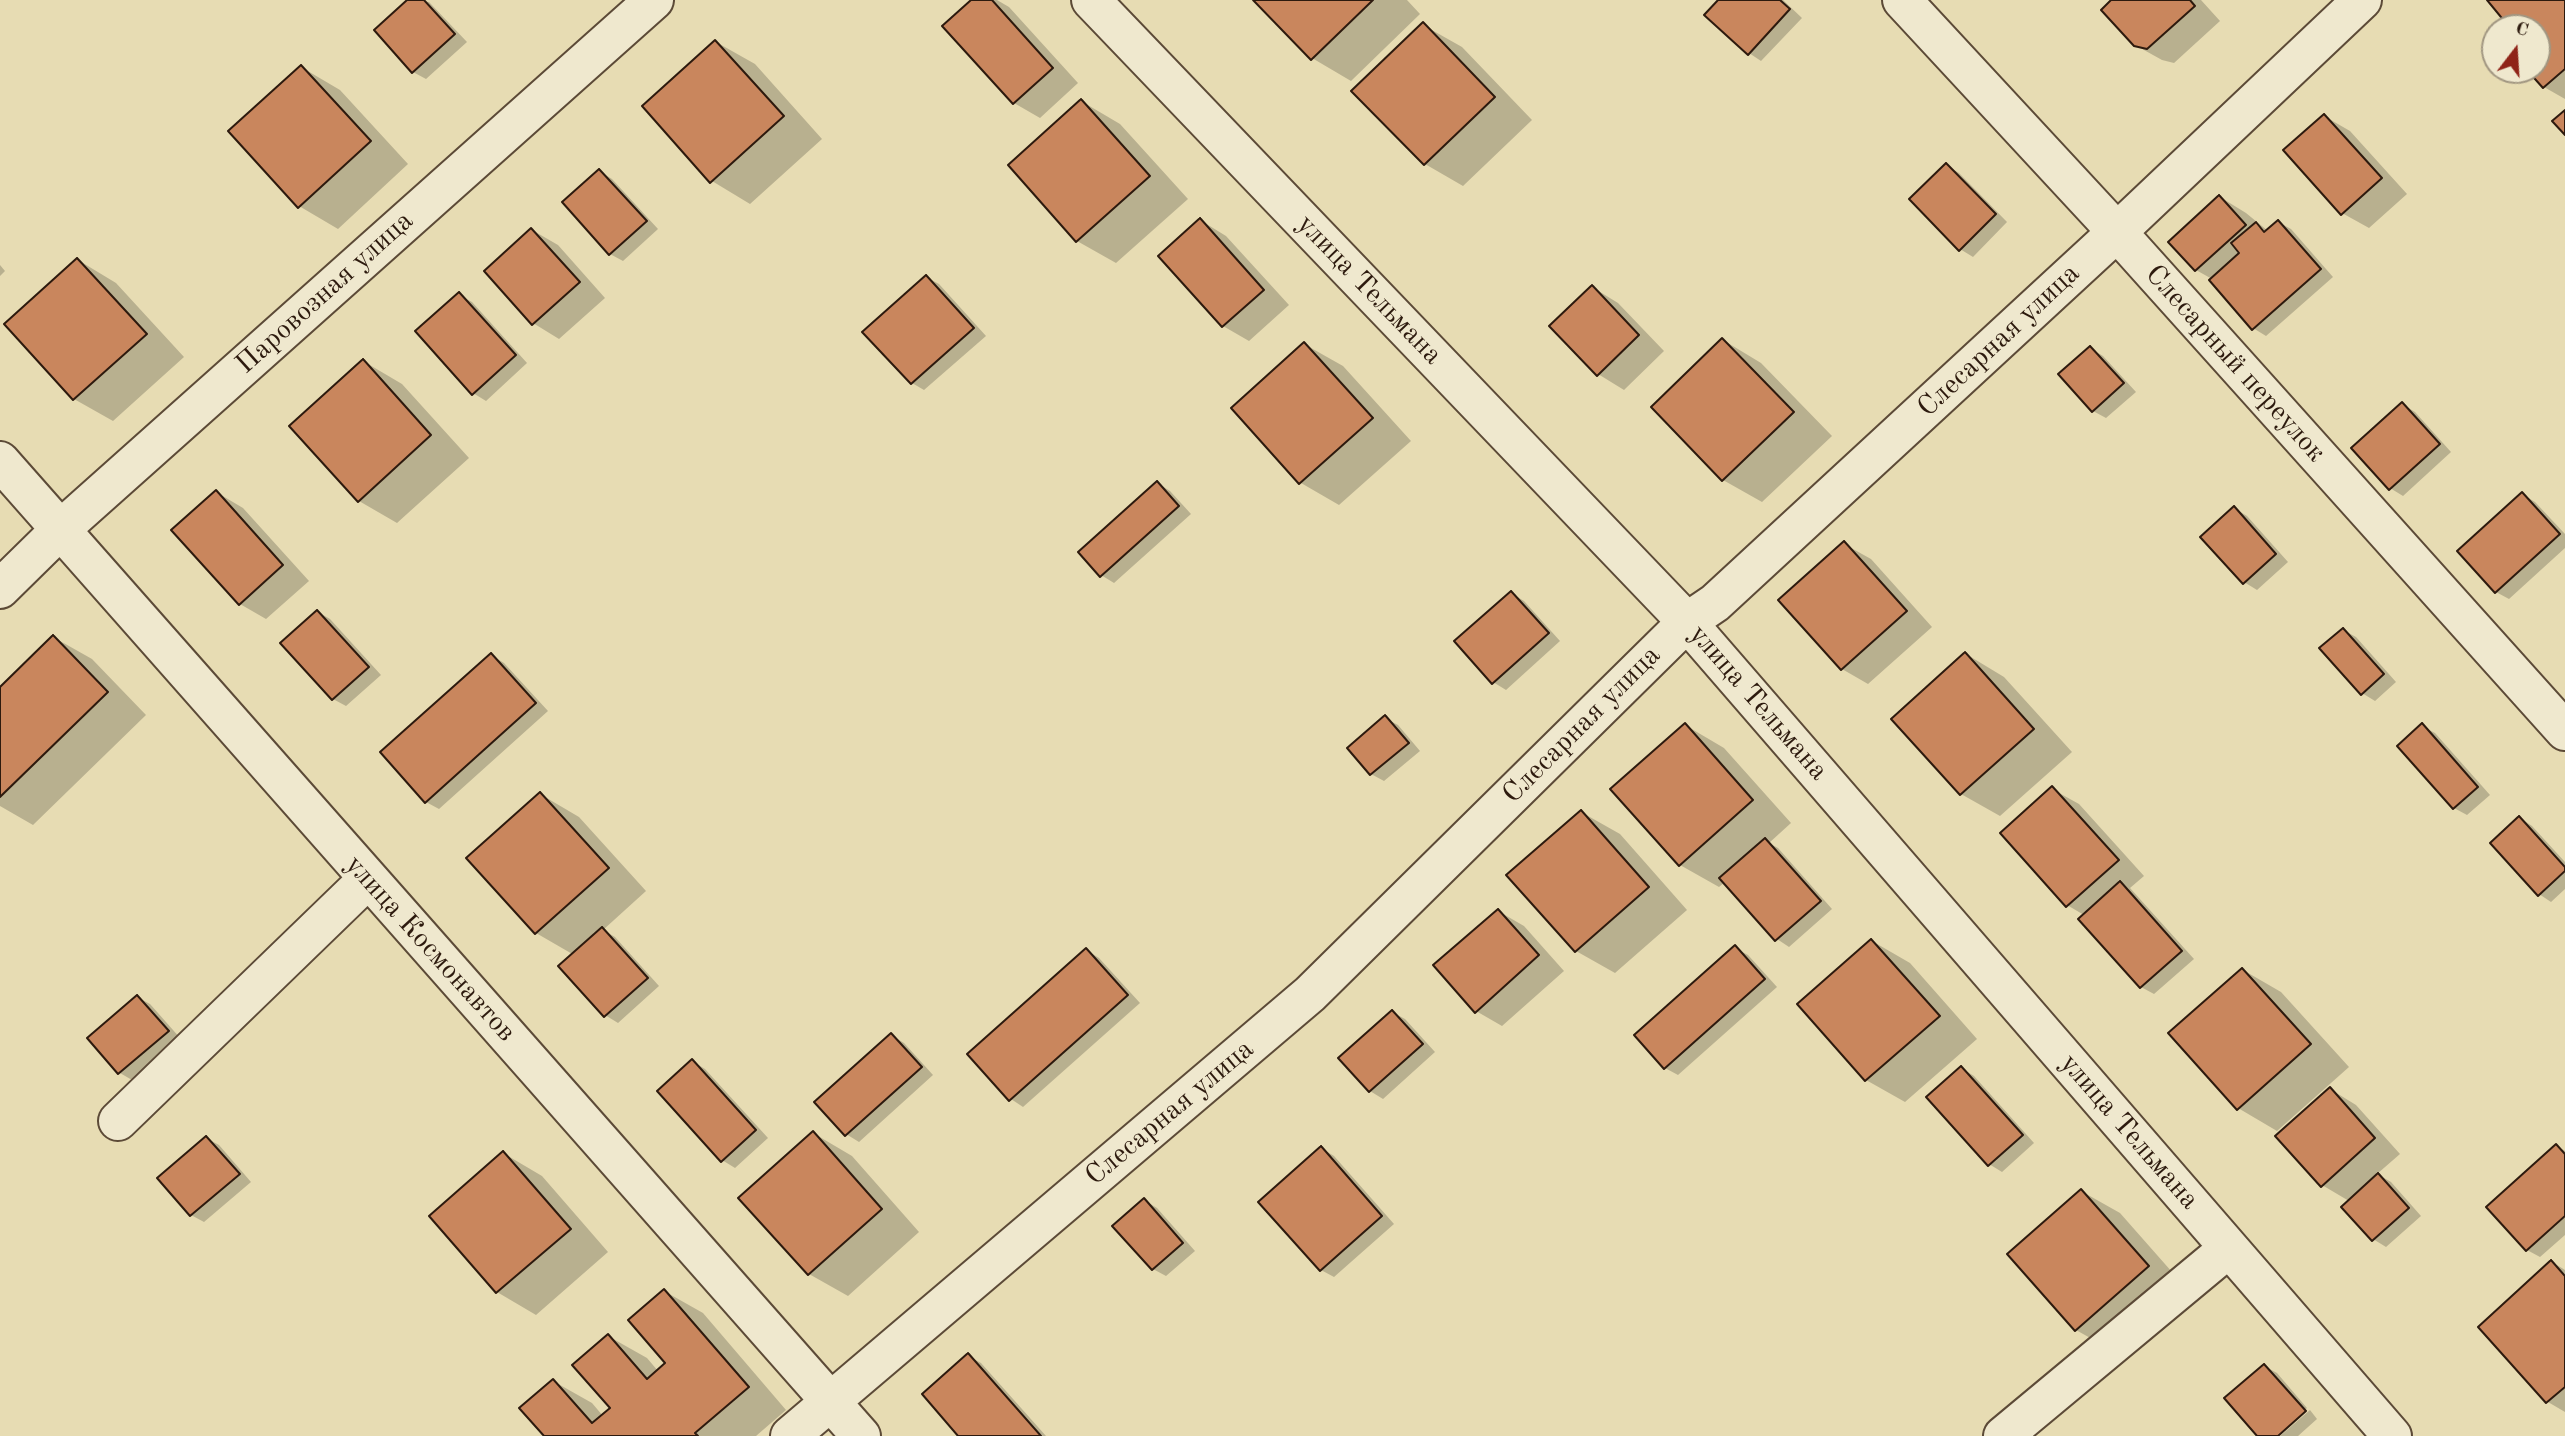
<!DOCTYPE html>
<html>
<head>
<meta charset="utf-8">
<style>
	body { margin:0 }
	#map { position:relative; width:2565px; height:1436px; overflow:hidden; background:#e7dcb3; font-family:"Old Standard TT",serif }
	canvas { display:block }
	.north { position:absolute; left:2481px; top:14px; width:70px; height:70px; box-sizing:border-box; background:#efe8ce; border:2px solid #a19681; border-radius:50%; rotate:17deg; font-size:19px; font-weight:700; line-height:28px; text-align:center; color:#2d1a0e }
	.north::after { content:''; display:block; margin:auto; width:24px; height:32px; background:#8f2418; clip-path:polygon(50% 0,100% 100%,50% 72%,0 100%) }
</style>
</head>
<body>
<div id="map">
<canvas width="2565" height="1436"></canvas>
<div class="north">С</div>
</div>
<script>
const context = document.querySelector('canvas').getContext('2d');
context.lineJoin = 'round';
function fillPath(path, color) { context.fillStyle = color; context.fill(path, 'evenodd'); }
const poly = rows => new Path2D(rows.map(r => 'M' + r).join(''));
function stroke(path, color, width, dash) { context.strokeStyle = color; context.lineWidth = width; context.lineCap = dash ? 'butt' : 'round'; context.setLineDash(dash || []); context.stroke(path); }
function write(font, color, halo, rows, align = 'center') {
  context.font = font + ' "Old Standard TT",serif'; context.lineWidth = 5; context.setLineDash([]); context.textBaseline = 'middle'; context.strokeStyle = halo; context.fillStyle = color; for (const [text, x, y, turn = 0] of rows) {
    context.save(); context.translate(x, y); context.rotate((+turn || 0) * Math.PI / 180); context.textAlign = isNaN(turn) ? turn : align; if (halo) context.strokeText(text, 0, 0); context.fillText(text, 0, 0); context.restore();
  }
}
fillPath(poly([
	[410,0,429,2,467,42,426,79,413,72],
	[974,0,997,0,1009,7,1078,83,1040,118,1014,103],
	[1256,0,1407,0,1420,14,1351,81,1312,58],
	[1720,0,1783,0,1802,18,1761,61,1749,53],
	[2114,0,2201,0,2220,21,2174,63,2162,60,2135,45],
	[2489,0,2565,0,2565,99,2544,87,2530,70,2537,70,2537,28,2512,28],
	[1423,25,1462,47,1532,120,1463,186,1425,164],
	[716,42,755,64,822,139,750,204,712,181],
	[301,67,340,90,408,164,338,229,299,206],
	[1081,101,1120,124,1188,199,1116,263,1077,241],
	[2324,116,2350,131,2407,194,2369,228,2342,213],
	[1946,165,1959,173,2007,222,1973,257,1960,249],
	[599,171,612,179,658,229,623,261,610,254],
	[2220,197,2246,213,2268,231,2278,222,2291,229,2333,277,2266,336,2253,328,2212,279,2196,270,2170,242],
	[1200,220,1226,236,1289,305,1249,341,1223,326],
	[532,230,558,245,605,298,559,339,533,323],
	[78,260,116,283,184,357,113,421,74,399,6,324],
	[0,265,5,271,0,276],
	[926,277,939,284,986,336,924,390,912,383],
	[1592,287,1618,303,1664,351,1624,390,1598,374],
	[459,295,472,302,527,363,486,401,473,393],
	[1723,340,1761,363,1832,436,1762,502,1723,480,1653,407],
	[1304,344,1343,366,1411,441,1339,505,1301,483,1233,408],
	[2090,348,2103,356,2136,392,2106,418,2093,411,2061,374],
	[363,361,402,384,469,458,397,523,359,501],
	[2402,404,2415,412,2451,452,2403,496,2390,488],
	[1157,483,1170,491,1191,514,1114,583,1101,575],
	[216,492,243,508,309,581,266,619,240,604],
	[2522,494,2535,502,2565,534,2565,548,2509,599,2496,592],
	[2234,508,2247,516,2288,562,2257,590,2244,582],
	[1844,544,1871,559,1932,627,1868,684,1842,669,1781,601],
	[1511,593,1524,601,1560,641,1506,690,1493,682],
	[318,612,330,619,381,675,346,706,333,699],
	[2343,630,2356,637,2396,682,2375,701,2362,693],
	[53,637,92,659,146,715,33,825,0,806,0,689],
	[1966,654,2004,677,2072,752,2000,816,1961,794],
	[491,655,504,663,548,711,439,809,426,802],
	[1385,718,1398,725,1420,751,1384,781,1371,774,1349,748],
	[1685,725,1724,748,1791,823,1769,843,1778,848,1832,909,1789,947,1777,939,1725,882,1719,887,1680,865],
	[2422,726,2435,733,2490,795,2467,815,2454,808],
	[2052,789,2079,804,2144,876,2130,888,2194,959,2154,994,2141,987,2084,915,2067,905],
	[540,794,579,817,646,891,603,930,615,937,659,986,618,1023,605,1015,574,955,536,933],
	[1581,812,1620,834,1687,910,1615,973,1576,951],
	[2520,818,2532,826,2565,862,2565,889,2551,902,2539,894],
	[1498,911,1524,926,1564,971,1502,1026,1476,1011],
	[1872,941,1910,963,1977,1039,1905,1102,1866,1080],
	[1735,948,1748,955,1777,987,1678,1075,1665,1068],
	[1086,950,1099,958,1140,1003,1023,1107,1011,1099],
	[2243,970,2281,992,2349,1067,2277,1131,2238,1108],
	[137,997,150,1004,181,1039,132,1080,120,1073,89,1039],
	[1392,1012,1405,1019,1435,1052,1383,1099,1370,1091,1340,1058],
	[891,1035,904,1043,933,1075,859,1142,846,1134],
	[692,1061,705,1069,768,1138,735,1168,722,1160],
	[1961,1068,1974,1076,2034,1143,2002,1172,1989,1164],
	[2330,1089,2356,1105,2400,1154,2377,1174,2391,1182,2421,1216,2386,1247,2373,1239,2349,1201,2322,1185],
	[813,1133,852,1156,919,1232,848,1296,809,1274],
	[206,1138,219,1145,251,1182,204,1222,191,1215,160,1179],
	[2557,1146,2565,1151,2565,1235,2540,1257,2527,1250],
	[1321,1148,1334,1156,1394,1224,1334,1277,1321,1270],
	[503,1153,542,1176,608,1252,536,1315,497,1292],
	[2081,1191,2120,1213,2187,1289,2115,1352,2076,1330],
	[1144,1200,1157,1208,1195,1251,1166,1276,1153,1269],
	[2552,1262,2565,1270,2565,1412,2548,1402,2480,1327],
	[664,1291,703,1313,786,1410,756,1436,546,1436,553,1381,592,1403,603,1416,612,1408,608,1336,647,1358,658,1371,668,1363],
	[968,1356,981,1363,1046,1436,961,1436],
	[2264,1366,2277,1373,2307,1408,2275,1436,2259,1436],
	[2310,1410,2317,1419,2298,1436,2280,1436]
]), '#0003');
const building = poly([
	[407,0,424,0,455,34,412,73,374,30,407,0],
	[971,0,992,0,1053,68,1013,104,942,26,971,0],
	[1253,0,1373,0,1311,60,1253,0],
	[1718,0,1780,0,1790,9,1748,55,1704,15,1718,0],
	[2111,0,2190,0,2195,6,2147,49,2134,46,2101,10,2111,0],
	[2487,0,2565,0,2565,69,2543,88,2527,70,2537,70,2537,28,2510,28,2487,0],
	[1423,22,1495,97,1424,165,1351,91,1423,22],
	[715,40,784,116,710,183,642,106,715,40],
	[301,65,371,141,298,208,228,131,301,65],
	[1081,99,1150,176,1076,242,1008,165,1081,99],
	[2565,110,2565,135,2552,121,2565,110],
	[2324,114,2382,178,2341,215,2283,150,2324,114],
	[1946,163,1996,214,1959,251,1909,199,1946,163],
	[599,169,647,221,609,255,562,202,599,169],
	[2219,195,2246,225,2195,271,2168,242,2219,195],
	[1200,218,1264,290,1222,327,1158,256,1200,218],
	[2278,220,2321,269,2252,330,2209,280,2239,253,2231,243,2256,222,2264,232,2278,220],
	[531,228,580,282,532,325,484,271,531,228],
	[77,258,147,334,73,400,4,324,77,258],
	[926,275,974,328,911,384,862,332,926,275],
	[1592,285,1639,335,1597,376,1549,326,1592,285],
	[459,292,516,355,472,395,415,331,459,292],
	[1722,338,1794,412,1722,481,1651,407,1722,338],
	[1304,342,1373,418,1299,484,1231,408,1304,342],
	[2090,346,2124,383,2092,412,2058,374,2090,346],
	[363,359,431,435,358,502,289,426,363,359],
	[2402,402,2440,444,2389,490,2351,448,2402,402],
	[1157,481,1179,506,1100,577,1078,552,1157,481],
	[216,490,283,565,239,605,171,530,216,490],
	[2522,492,2560,534,2495,593,2457,551,2522,492],
	[2234,506,2276,554,2243,584,2200,537,2234,506],
	[1844,541,1907,611,1841,670,1778,600,1844,541],
	[1511,591,1549,633,1492,684,1454,641,1511,591],
	[317,610,369,667,332,700,280,643,317,610],
	[2343,628,2384,674,2361,695,2319,648,2343,628],
	[53,635,108,692,0,797,0,687,53,635],
	[1965,652,2034,729,1960,795,1891,719,1965,652],
	[491,653,536,703,425,803,380,752,491,653],
	[1385,715,1409,743,1370,775,1347,748,1385,715],
	[1685,723,1753,800,1679,866,1610,789,1685,723],
	[2422,723,2478,787,2453,809,2397,746,2422,723],
	[2052,786,2119,860,2066,907,2000,833,2052,786],
	[540,792,609,868,535,934,466,858,540,792],
	[1581,810,1649,887,1575,952,1506,875,1581,810],
	[2519,816,2565,867,2565,871,2538,896,2490,843,2519,816],
	[1765,838,1821,901,1775,941,1719,878,1765,838],
	[2120,881,2182,951,2140,988,2078,919,2120,881],
	[1498,909,1539,955,1475,1013,1433,965,1498,909],
	[602,927,648,978,604,1017,558,966,602,927],
	[1871,939,1940,1016,1865,1081,1797,1004,1871,939],
	[1735,945,1765,979,1664,1069,1634,1035,1735,945],
	[1086,948,1128,995,1009,1101,967,1054,1086,948],
	[2242,968,2311,1044,2237,1110,2168,1033,2242,968],
	[137,995,169,1031,118,1074,87,1038,137,995],
	[1392,1010,1423,1044,1369,1092,1338,1058,1392,1010],
	[891,1033,922,1067,845,1136,814,1102,891,1033],
	[692,1059,756,1130,721,1162,657,1091,692,1059],
	[1961,1066,2023,1135,1988,1166,1926,1097,1961,1066],
	[2330,1087,2375,1138,2321,1187,2275,1136,2330,1087],
	[813,1131,882,1209,808,1275,738,1198,813,1131],
	[206,1136,240,1174,190,1216,157,1178,206,1136],
	[2556,1144,2565,1154,2565,1216,2526,1251,2486,1207,2556,1144],
	[1321,1146,1382,1216,1320,1271,1258,1202,1321,1146],
	[503,1151,571,1229,496,1293,429,1216,503,1151],
	[2378,1173,2409,1208,2372,1241,2341,1207,2378,1173],
	[2081,1189,2149,1266,2075,1331,2007,1254,2081,1189],
	[1144,1198,1183,1243,1152,1270,1112,1226,1144,1198],
	[2551,1260,2565,1276,2565,1387,2546,1403,2478,1327,2551,1260],
	[664,1289,749,1387,695,1433,698,1436,544,1436,519,1408,553,1379,592,1423,610,1408,572,1365,608,1334,647,1379,665,1363,628,1320,664,1289],
	[968,1353,1041,1436,958,1436,922,1394,968,1353],
	[2264,1364,2306,1411,2278,1436,2257,1436,2224,1398,2264,1364]
]);
fillPath(building, '#c9865d');
stroke(building, '#2d1a0e', 2);
const minor = poly([
	[1091,0,1687,622,2392,1436],
	[1902,0,2117,232,2565,731],
	[0,461,861,1436],
	[0,589,61,529,654,0],
	[118,1121,368,879],
	[790,1436,1310,994,1687,622,1715,603,2117,232,2362,0],
	[2003,1436,2229,1248]
]);
stroke(minor, '#5c4a37', 42);
stroke(minor, '#efe8ce', 38);
write('28px', '#2d1a0e', '#efe8ce', [
	["улица Тельмана",1369,290,46],
	["Паровозная улица",325,293,-42],
	["Слесарная улица",1999,341,-43],
	["Слесарный переулок",2235,364,48],
	["улица Тельмана",1758,703,49],
	["Слесарная улица",1582,725,-45],
	["улица Космонавтов",430,949,48],
	["Слесарная улица",1170,1113,-40],
	["улица Тельмана",2129,1132,49]
]);
</script>
</body>
</html>
